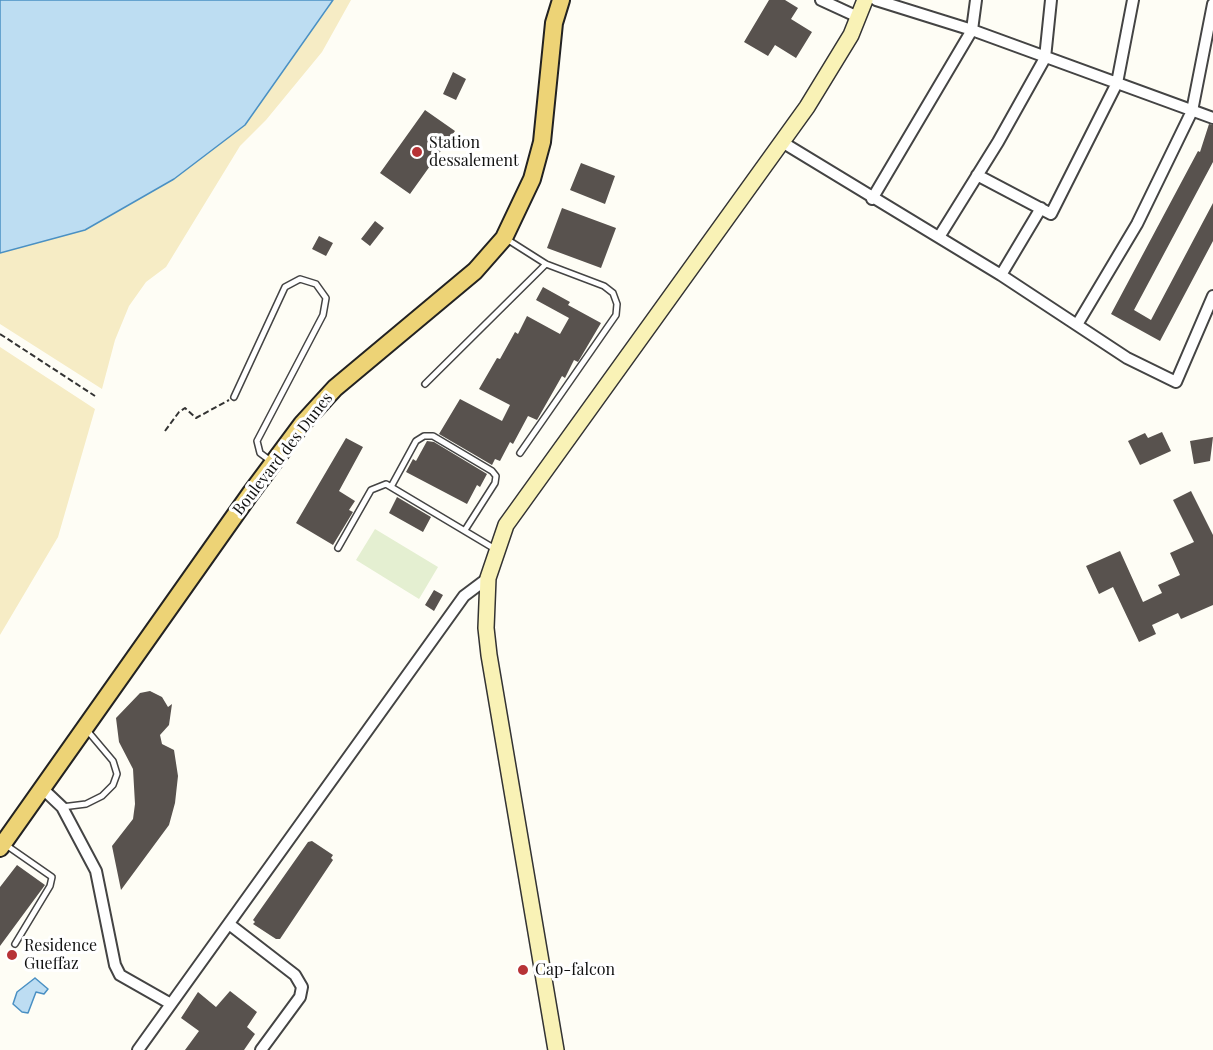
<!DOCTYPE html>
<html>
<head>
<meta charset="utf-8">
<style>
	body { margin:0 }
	canvas { display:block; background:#fefdf5 }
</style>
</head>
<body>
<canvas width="1213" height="1050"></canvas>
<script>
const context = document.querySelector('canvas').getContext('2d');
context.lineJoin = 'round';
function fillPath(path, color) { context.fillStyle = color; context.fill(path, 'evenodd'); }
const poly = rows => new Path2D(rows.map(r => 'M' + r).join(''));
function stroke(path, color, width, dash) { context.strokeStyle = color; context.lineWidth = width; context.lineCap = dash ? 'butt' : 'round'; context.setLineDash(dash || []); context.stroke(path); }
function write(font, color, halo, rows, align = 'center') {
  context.font = font + ' "Playfair Display",serif'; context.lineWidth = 6; context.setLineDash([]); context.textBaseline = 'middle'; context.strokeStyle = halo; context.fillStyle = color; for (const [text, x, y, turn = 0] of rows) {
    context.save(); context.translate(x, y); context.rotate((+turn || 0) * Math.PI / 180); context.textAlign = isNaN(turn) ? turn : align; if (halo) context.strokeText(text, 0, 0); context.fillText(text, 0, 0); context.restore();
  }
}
fillPath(poly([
	[333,0,351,0,322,52,266,120,240,146,166,267,146,282,129,306,115,340,102,389,0,324,0,253,85,230,325,13],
	[0,347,95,409,58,537,0,635]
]), '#f6ecc5');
fillPath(poly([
	[375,529,438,567,419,599,356,560]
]), '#e4efd1');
const water = poly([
	[0,0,333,0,245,125,174,179,85,230,0,253,0,0],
	[35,978,48,989,44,994,36,992,28,1013,22,1012,13,1004,17,992,35,978]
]);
fillPath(water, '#bdddf2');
stroke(water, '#4a90c3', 1.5);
fillPath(poly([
	[769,0,785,0,798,8,791,19,812,32,796,58,775,45,768,56,744,42],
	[453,72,466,79,456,100,443,94],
	[425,110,455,131,410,194,380,173],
	[1209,124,1213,125,1213,162,1134,310,1151,320,1213,203,1213,241,1160,341,1111,314,1198,151,1200,152],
	[581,163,615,176,605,204,570,190],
	[562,208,616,228,601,268,547,248],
	[375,221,384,228,370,246,361,239],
	[319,236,333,243,326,256,312,249],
	[543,287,570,302,568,305,601,323,578,362,574,360,565,378,562,376,537,420,528,416,513,444,510,442,500,461,495,459,492,465,439,434,460,399,502,421,510,405,479,389,497,358,500,359,515,332,518,334,527,316,560,334,569,318,536,300],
	[1162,432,1171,451,1140,465,1128,441,1145,433,1148,438],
	[1213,437,1210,461,1194,464,1190,441],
	[346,438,363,447,339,491,355,501,349,510,353,512,333,545,296,523],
	[427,441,434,442,487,474,480,487,477,485,467,504,406,472,413,459,416,461],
	[1191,491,1213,535,1213,605,1181,619,1178,613,1152,625,1156,634,1139,642,1113,587,1099,594,1086,566,1120,551,1143,602,1162,593,1158,585,1180,575,1170,553,1194,542,1173,500],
	[397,497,431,517,423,532,389,513],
	[434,590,443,595,434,611,425,605],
	[150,691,162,697,168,707,172,704,169,725,160,735,162,744,174,750,178,776,175,803,169,825,121,890,112,846,133,819,135,804,133,769,119,742,116,718,140,693],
	[312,841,333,855,331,858,333,860,280,939,276,939,253,924,255,922,253,920,308,842],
	[17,865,45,885,0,946,0,887],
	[230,991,257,1012,247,1027,255,1034,244,1050,185,1050,199,1031,181,1018,198,992,216,1007]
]), '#58524e');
const service = poly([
	[505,238,546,264,604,286,613,293,617,304,616,315,520,453],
	[425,384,546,264],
	[234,397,285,287,300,279,316,284,326,298,323,315,257,441,260,453,272,462],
	[392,485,416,441,424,436,433,436,492,471,496,476,495,483,465,530],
	[338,548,371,490,386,484,495,549],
	[62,807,86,804,102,796,113,785,117,774,113,761,86,729],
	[6,845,52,877,50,886,15,944]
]);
const minor = poly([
	[821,0,858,17],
	[876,0,972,30,1213,118],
	[782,142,1001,275,1127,358,1176,382,1213,296],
	[977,175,1051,214,1117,83,1133,0],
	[872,199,972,30,976,0],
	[939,237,998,142,1045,58,1051,0],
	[1001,275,1041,208],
	[1078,323,1137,224,1192,111,1213,4],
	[42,788,62,807,96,871,115,965,120,975,171,1004],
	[229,924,295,975,302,987,300,997,261,1050],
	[138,1050,464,596,488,578]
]);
const secondary = poly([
	[556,1050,489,655,486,628,488,578,506,525,807,107,851,35,865,0]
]);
const primary = poly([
	[0,848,250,494,302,424,335,388,475,271,504,238,532,179,542,142,554,23,561,0]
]);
stroke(service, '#444', 8);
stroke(minor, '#444', 14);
stroke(secondary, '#333', 18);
stroke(primary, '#222', 20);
stroke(poly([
	[0,334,95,396],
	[165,431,179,412,185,408,196,418,229,400]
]), '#333', 2, [6, 3]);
stroke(service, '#fff', 5);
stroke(minor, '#fff', 10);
stroke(secondary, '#f9f2b6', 15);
stroke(primary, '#edd376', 16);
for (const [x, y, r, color] of [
	[417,152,6,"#b73336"],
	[12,955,6,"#b73336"],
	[523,970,6,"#b73336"]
]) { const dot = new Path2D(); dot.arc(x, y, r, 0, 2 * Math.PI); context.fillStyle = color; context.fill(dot); stroke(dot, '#fff', 2); }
write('16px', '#111', '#fff', [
	["Station",429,143],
	["dessalement",429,161],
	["Residence",24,946],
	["Gueffaz",24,964],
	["Cap-falcon",535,970]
], 'left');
write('16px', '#111', '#fff', [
	["Boulevard des Dunes",283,454,-52]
]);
</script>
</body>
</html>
